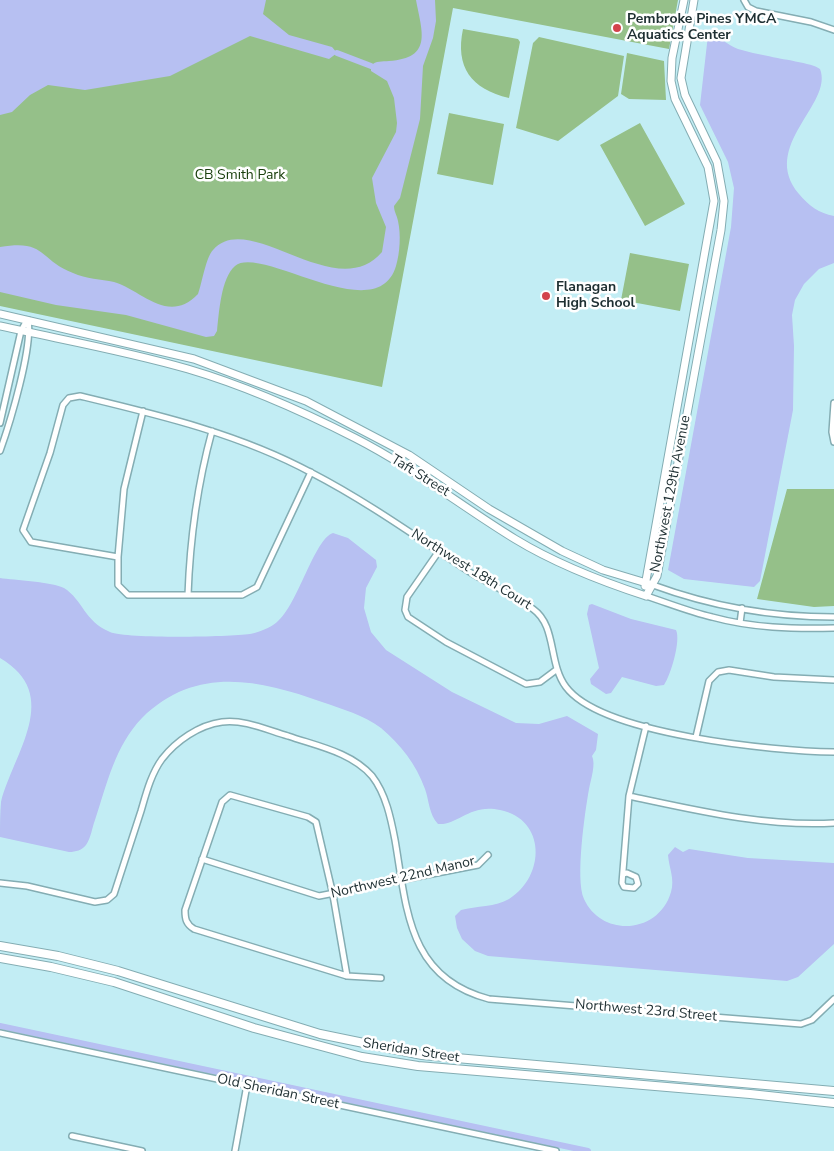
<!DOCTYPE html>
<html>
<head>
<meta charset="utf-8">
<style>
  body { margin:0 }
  canvas { display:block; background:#c2edf4 }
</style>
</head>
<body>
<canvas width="834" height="1151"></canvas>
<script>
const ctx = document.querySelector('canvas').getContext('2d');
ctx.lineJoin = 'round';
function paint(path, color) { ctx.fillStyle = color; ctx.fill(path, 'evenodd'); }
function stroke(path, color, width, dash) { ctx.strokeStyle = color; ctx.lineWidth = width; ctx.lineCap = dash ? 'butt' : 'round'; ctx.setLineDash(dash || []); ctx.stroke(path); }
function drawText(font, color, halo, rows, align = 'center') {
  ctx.font = font + ' "Nunito Sans",sans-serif'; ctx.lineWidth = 5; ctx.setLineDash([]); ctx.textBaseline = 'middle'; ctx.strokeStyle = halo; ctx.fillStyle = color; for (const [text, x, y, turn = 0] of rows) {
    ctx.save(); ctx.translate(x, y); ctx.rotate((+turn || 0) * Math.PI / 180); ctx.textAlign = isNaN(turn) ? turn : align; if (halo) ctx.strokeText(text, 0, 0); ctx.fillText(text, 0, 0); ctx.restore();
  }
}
const green = new Path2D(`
  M0,0H678L669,49L453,8L382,387L0,306Z
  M463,29L518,39L520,42L509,98C471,89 455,67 463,29Z
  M539,37L624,56L618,96L558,141L516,128L533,43Z
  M627,53L664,61L666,100L629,99L621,94Z
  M449,113L504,124L493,185L437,174Z
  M640,123L685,204L645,226L600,145Z
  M630,253L689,264L680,311L621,300Z
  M787,489H834V606L814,607L757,599Z`);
const water = new Path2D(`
  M0,0H266L263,14L289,35L332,47L337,53L329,59L250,36L170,76L85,90L48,85L30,95L12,112L0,115Z
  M416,0H435L436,21L433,38L423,66L420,119L400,198L394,206C394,212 397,215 398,221C401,234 400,253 396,266C377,330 261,244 235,266C221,278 219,313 217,331L214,336L206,337L126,315L56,305L0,292V247C46,239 38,259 73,273C86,279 101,279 114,282C143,291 168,325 198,294C202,283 206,257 213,250C249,208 336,306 382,252L386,227L376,203L372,178L396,132L397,123L394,98L387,81L371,71V66C376,60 382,62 389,61C433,58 422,32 416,0Z
  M708,35C720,36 727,45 738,49C748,52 758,54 768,56C779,59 813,63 820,69C834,104 759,146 799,194C809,206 819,213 834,216V263L819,269L804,284L795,300L792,315L794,346L793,410L760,581L754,587L684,579L668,570L731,227L734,188L728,162L700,105Z
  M333,533L348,538L376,560L377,567L366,588L364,608L371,632L386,650L452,692L516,723L539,724L567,716L598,734L596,750L592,756C596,764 591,779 589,789C585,812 575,879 584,899C602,938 659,934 671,892C675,879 669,868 668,855L675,847L683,852L689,849L748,858L834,863V944L798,977L787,981L488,956L475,951L462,939L457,928L455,916L461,910C476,906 496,907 509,899C546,876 546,819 500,810C470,803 457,826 438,824C429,815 429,800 425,789C416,764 401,745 381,728C364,715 342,709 322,702C259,680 196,665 142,718C115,746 107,784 95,820C92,828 91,838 86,845C82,850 76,852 69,852L0,837C0,826 0,813 1,802C14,752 63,695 0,658V578C14,580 53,582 64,588C83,600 84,621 110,632C128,639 228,637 250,634C259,632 270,628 277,622C298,605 314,539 333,533Z
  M592,604L631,619L676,630C681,640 671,675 664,685L656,686L622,677L611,693L606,694L591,684L590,679L599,668L587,614L589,605Z`);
const canal = new Path2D(`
  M337,53L371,66
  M0,1026L588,1151`);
const street = new Path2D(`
  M744,0L748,7L756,11L811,22L834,30
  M834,403L832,432L834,442
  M143,411L124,489L118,557V585L128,595H242L257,587L311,472
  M0,423L21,331L27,320
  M0,451C10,423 33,347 28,320
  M439,551L407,597L405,610L408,617L446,642L526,684L540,682L556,670
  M118,557L31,542L23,530L50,453L63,405L69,398L80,396C159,415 240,434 312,473C366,501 415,536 465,569C486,583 511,593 533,609C557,626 548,663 566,687C602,735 775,751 834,752
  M653,585C710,606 772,617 834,617
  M188,595C190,539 197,486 212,431
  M646,596C668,603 690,612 712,617C752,628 793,629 834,628
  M740,623L742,608
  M696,737L709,681L718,672L729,670L774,677L834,680
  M629,796C695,810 765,827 834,823
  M202,859L319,896L478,865L488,855
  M623,874L627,873L636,877L638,884L634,888L624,887L622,883L629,796L646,726
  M0,883L27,886L95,902L107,900L114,894C123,867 132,839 141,811C146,794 151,774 162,759C176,741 199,725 222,722C244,719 267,730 288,736C317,746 351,752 372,776C386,794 391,819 395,840C407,910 408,978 489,999L801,1024L812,1020L834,999
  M347,976L333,895L316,822L308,817L230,795L222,802L185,910C185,919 186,924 194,929L347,976L381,978
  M0,1033L556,1151
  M72,1136L142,1151
  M235,1151L247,1085`);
const secondary = new Path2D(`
  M0,314L194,359L306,401L409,455L489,509L562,551L603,570L653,585
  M0,326C63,340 126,351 188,369C246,386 302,411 355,438C412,467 461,506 515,539C556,564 600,581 646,596
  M645,586L714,201L708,167L675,99L671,81L672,58L684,0
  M646,596L657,576L721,230L724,201L717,162L685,95L681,78L694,0`);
const primary = new Path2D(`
  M0,946L58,956L118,971L320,1034L422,1055L834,1091
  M0,958L51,967L114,982L254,1028L362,1057L418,1066L750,1094L834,1103`);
const markers = [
  [617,28,5,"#d3434c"],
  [546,296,5,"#d3434c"]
];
const poiNames = [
  ["Pembroke Pines YMCA",627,20],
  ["Aquatics Center",627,36],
  ["Flanagan",556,288],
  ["High School",556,304]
];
const parkNames = [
  ["CB Smith Park",240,176]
];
const streetNames = [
  ["Taft Street",420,476,32],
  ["Northwest 129th Avenue",671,494,-79],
  ["Northwest 18th Court",471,570,32],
  ["Northwest 22nd Manor",403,878,-13],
  ["Northwest 23rd Street",646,1011,5],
  ["Sheridan Street",411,1051,9],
  ["Old Sheridan Street",278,1092,12]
];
paint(green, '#95c089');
paint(water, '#b7c0f2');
stroke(canal, '#b7c0f2', 6);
stroke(street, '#84adb3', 8);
stroke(secondary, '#84adb3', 9);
stroke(primary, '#84adb3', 10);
stroke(street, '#fff', 5);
stroke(secondary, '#fff', 7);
stroke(primary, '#fff', 8);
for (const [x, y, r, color] of markers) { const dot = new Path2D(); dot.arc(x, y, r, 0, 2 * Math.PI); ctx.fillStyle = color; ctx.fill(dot); stroke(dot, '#fff', 2); }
drawText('bold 14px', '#1e2f32', '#fff', poiNames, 'left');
drawText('14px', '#1b400e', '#fff', parkNames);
drawText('14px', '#1e2f32', '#fff', streetNames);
</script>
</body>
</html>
